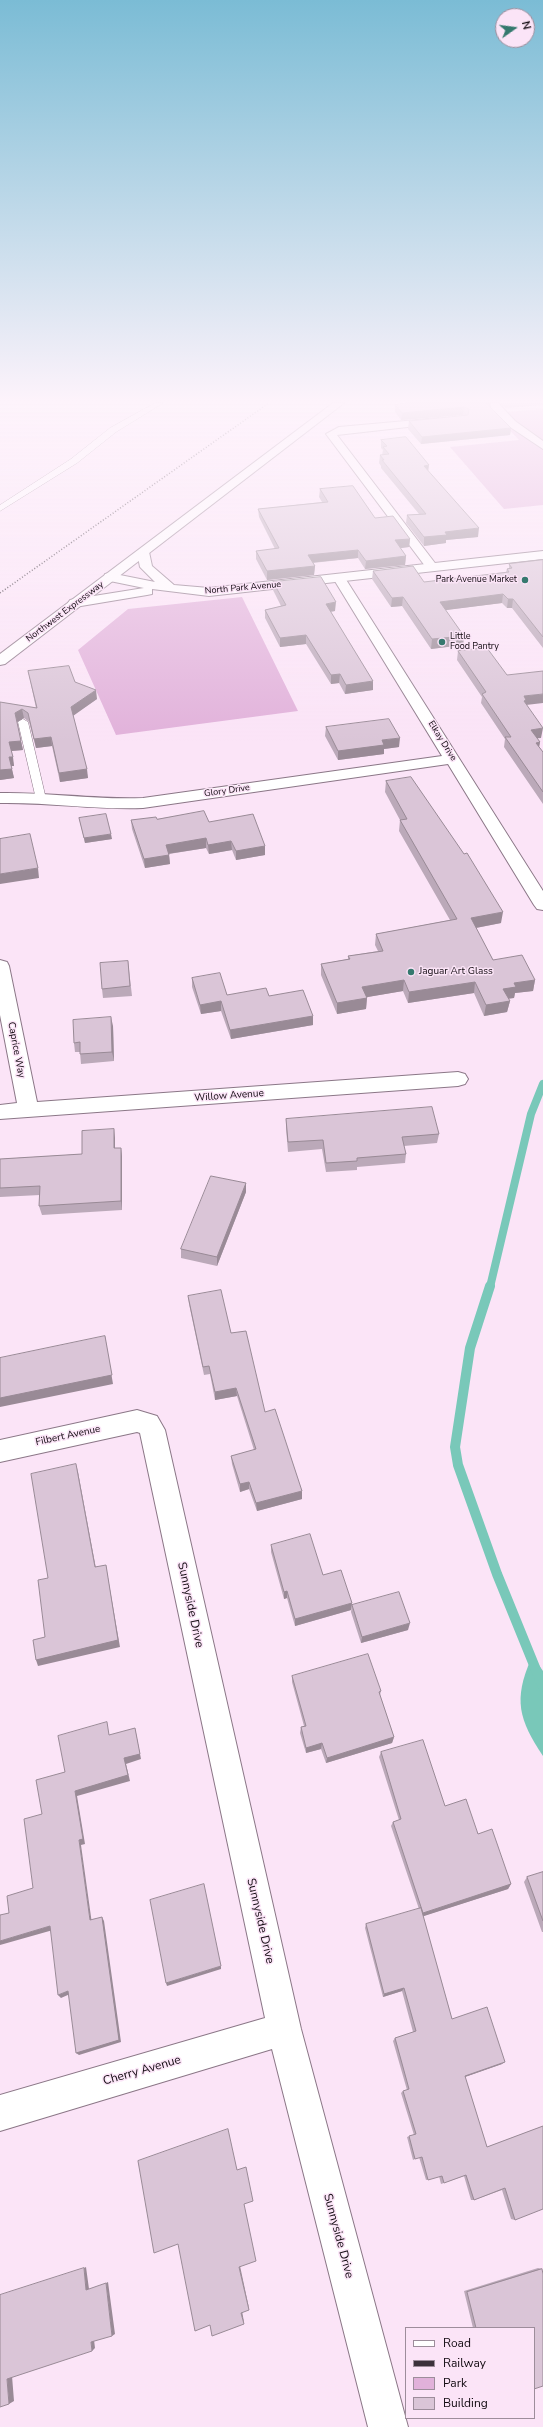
<!DOCTYPE html>
<html>
<head>
<meta charset="utf-8">
<style>
  body { margin:0 }
  #map { position:relative; width:543px; height:2427px; overflow:hidden; background:#fbe4f7; font-family:"Nunito Sans",sans-serif }
  canvas { display:block }
  .legend { position:absolute; left:405px; top:2327px; width:130px; height:92px; box-sizing:border-box; background:#fbe4f7; border:1px solid #9d8d9b; margin:0; padding:5px 7px; list-style:none; font-size:12px; color:#110a10 }
  .legend li { display:flex; align-items:center; gap:8px; height:20px }
  .legend b { width:20px; border:1px solid #9d8d9b }
  .north { position:absolute; left:495px; top:8px; width:40px; height:40px; box-sizing:border-box; background:#fbe4f7; border:1px solid #9d8d9b; border-radius:50%; rotate:76deg; font-size:11px; font-weight:700; line-height:16px; text-align:center; color:#110a10 }
  .north::after { content:''; display:block; margin:auto; width:14px; height:18px; background:#35796e; clip-path:polygon(50% 0,100% 100%,50% 72%,0 100%) }
</style>
</head>
<body>
<div id="map">
<canvas width="543" height="2427"></canvas>
<ul class="legend">
<li><b style="height:5px;background:#fff"></b>Road</li>
<li><b style="height:5px;background:#3c323b"></b>Railway</li>
<li><b style="height:11px;background:#e1b1da"></b>Park</li>
<li><b style="height:11px;background:#dac5d7"></b>Building</li>
</ul>
<div class="north">N</div>
</div>
<script>
const ctx = document.querySelector('canvas').getContext('2d');
ctx.lineJoin = 'round';
function paint(path, color) { ctx.fillStyle = color; ctx.fill(path, 'evenodd'); }
function stroke(path, color, width, dash) { ctx.strokeStyle = color; ctx.lineWidth = width; ctx.lineCap = dash ? 'butt' : 'round'; ctx.setLineDash(dash || []); ctx.stroke(path); }
function drawText(font, color, halo, rows, align = 'center') {
  ctx.font = font + ' "Nunito Sans",sans-serif'; ctx.lineWidth = 3; ctx.setLineDash([]); ctx.textBaseline = 'middle'; ctx.strokeStyle = halo; ctx.fillStyle = color; for (const [text, x, y, turn = 0] of rows) {
    ctx.save(); ctx.translate(x, y); ctx.rotate((+turn || 0) * Math.PI / 180); ctx.textAlign = isNaN(turn) ? turn : align; if (halo) ctx.strokeText(text, 0, 0); ctx.fillText(text, 0, 0); ctx.restore();
  }
}
const green = new Path2D(`
  M543,409V505L504,509L450,447L519,440L493,413Z
  M242,597L298,711L116,735L78,650L128,609Z`);
const water = new Path2D(`
  M531,1659L536,1661L543,1671V1756C519,1720 513,1700 531,1659Z`);
const streamFar1 = new Path2D(`
  M490,1287L531,1114L543,1084`);
const stream = new Path2D(`
  M490,1286L470,1348L455,1447L458,1465L497,1574L543,1687`);
const service = new Path2D(`
  M155,403H163L116,432L77,463L0,511V505L71,459L110,428Z
  M23,719L28,722L46,799L41,802L36,799L18,722Z`);
const minor = new Path2D(`
  M487,403H498L515,421L543,441V449L507,425Z
  M439,418L444,421L443,423L337,435L438,567L432,571L428,570L326,434L339,427Z
  M339,574L345,578L543,891V910L537,909L534,905L448,764L143,808C95,810 48,802 0,803V793C48,792 95,800 143,798L442,756L333,578Z
  M0,960L7,962L9,966L37,1102L458,1072L465,1074L468,1079L465,1084L458,1086L0,1119V1105L17,1103L0,1015Z
  M137,1410L157,1416L165,1430L301,2029L408,2427H368L272,2049L0,2131V2095L265,2018L140,1433L137,1432L0,1462V1440Z`);
const tertiary = new Path2D(`
  M143,548L149,552L152,566L174,585L209,588L543,551V559L209,596L152,589V594L147,595L75,607L70,606L68,603L70,600L75,599L144,588L105,580L104,577L105,574L110,573L155,582L140,567L137,552Z`);
const secondary = new Path2D(`
  M333,403H344L5,664L0,665V654Z`);
const rail = new Path2D(`
  M0,593L269,403`);
const wall = new Path2D(`
  M402,403H491V408L511,428L510,435L421,444L408,429L409,421L466,415H463L401,420L395,412V405L401,404Z
  M499,403H543V405L505,408Z
  M381,440L428,471L478,537L446,540V543L424,546L406,523L407,515L419,514L381,468V466L379,463L380,455H382L383,450L381,448Z
  M320,489L375,518L410,539L409,547L400,548L406,556L405,565L365,569L358,558L313,563L315,566L314,575L267,580L256,559V551L275,549L259,517L258,509L322,502L319,497Z
  M543,560V648L512,608H507L502,603L445,610L464,636L463,645L431,649L402,606L391,607L372,579L373,571L424,582L506,572L507,569L509,568V564Z
  M273,582L335,611L331,612L373,690L345,694L339,683L331,684L306,644L280,647L265,618V610L281,606L273,590Z
  M458,651L507,675L527,705L541,738H537L540,742L539,747L543,752V804L504,747L505,739L481,703L482,697L457,660Z
  M28,671L75,682L97,699L73,715L88,778L60,782L52,746L36,748L29,722L24,718L17,722L23,750L11,751L14,766H11L14,778L0,780V702L36,708L30,680Z
  M326,727L399,747L384,749V754L338,760L325,736Z
  M386,781L501,923L476,928L493,960L535,980L533,991L515,993L514,998H508L510,1001L507,1012L484,1016L474,993L408,1003L403,991L367,997L366,1009L337,1014L321,975V964L348,959V956L378,951L375,945L376,934L450,920L399,831L400,820L385,792Z
  M79,818L112,839L85,843Z
  M157,819L209,822L265,846V855L236,860L232,850L209,854L206,848L169,854L170,864L145,868L132,829L131,820Z
  M128,961L132,996L103,998L102,989Z
  M192,978L227,995L269,996L313,1016V1025L231,1039L221,1011L201,1014L192,987Z
  M113,1026L114,1061L81,1064L80,1052H75L74,1043Z
  M286,1119L439,1134L437,1143L404,1146L406,1154L405,1163L357,1167V1170L326,1172L322,1149L288,1152L286,1128Z
  M115,1138V1148H121L122,1157V1210L42,1215L39,1206L40,1195L0,1197V1159L82,1154Z
  M246,1183V1192L217,1266L181,1258V1249Z
  M188,1296L231,1333L302,1499L257,1511L249,1489L240,1492L232,1464L231,1456L254,1450L237,1396L215,1400L210,1374L204,1375L189,1304Z
  M271,1545L323,1575L352,1603L351,1610L295,1626L287,1598L284,1599L271,1552Z
  M352,1605L408,1630L361,1643L351,1612Z
  M292,1676L381,1691L380,1695L394,1737L392,1743L326,1763L321,1749L306,1753L300,1733L301,1727L304,1726L292,1682Z
  M381,1752L478,1834L511,1884L508,1889L423,1916L452,2019L502,2064L465,2077L487,2147L543,2126L515,2220L511,2219L502,2190L474,2200H471L464,2176L441,2184L439,2176L426,2180L419,2157L413,2160L407,2137L414,2135L401,2093L403,2091L407,2090L393,2041L395,2038L413,2032L402,1991L383,1997L365,1928L366,1924L419,1909L391,1826L393,1822L399,1820L379,1757Z
  M543,1872V1932H542L524,1882L527,1877Z
  M538,2268L542,2269L534,2328H473L464,2291Z`);
const shadedWall = new Path2D(`
  M485,403H491L490,409Z
  M464,407L463,415L401,420L402,413Z
  M511,428L510,435L421,444L422,437Z
  M429,465L428,473L424,466Z
  M479,528L478,537L446,540V543L424,546V537L445,532Z
  M410,539L409,547L394,549L395,540Z
  M358,550V558L308,563V555Z
  M406,556L405,565L365,569L366,561Z
  M315,566L314,575L267,580V571Z
  M503,594L502,603L439,611L440,602Z
  M403,597L402,606L391,607L392,598Z
  M508,599H513L512,608H507Z
  M336,602L335,611L326,612V604Z
  M306,635V644L280,647V638Z
  M464,636L463,645L431,649L432,639Z
  M340,674L339,683L331,684V675Z
  M373,681V690L345,694L346,685Z
  M96,690L97,699L73,716L71,707Z
  M543,694V703L526,705L525,710L524,696Z
  M22,709L24,718L17,722L15,713Z
  M543,728L541,738L529,739L531,730Z
  M51,737L52,746L36,748L34,739Z
  M400,738L399,747L384,749V754L338,760V751L382,740Z
  M21,741L23,750L11,751L9,742Z
  M540,742L538,752L536,743Z
  M9,757H13L14,766H11Z
  M12,769L14,778L0,780V770Z
  M87,769L88,778L60,782L59,773Z
  M111,834L112,839L85,843L84,838Z
  M206,838V848L167,854L166,845Z
  M231,841L232,850L209,854L208,845Z
  M265,846V855L236,860V851Z
  M169,855L170,864L145,868L144,859Z
  M38,868L39,878L0,884V874Z
  M503,912L501,923L470,929L471,918Z
  M404,980L403,991L362,998V987Z
  M535,980L533,991L515,993L514,998L501,1000L503,989L514,983Z
  M475,982L474,993L408,1003L409,992Z
  M367,998L366,1009L337,1014V1003Z
  M221,1001V1011L201,1014L200,1005Z
  M510,1001L507,1012L484,1016L486,1005Z
  M313,1016V1025L231,1039L230,1030Z
  M111,1017L113,1026L114,1061L112,1052Z
  M114,1129L115,1138V1157L114,1148Z
  M121,1148L122,1157V1210L121,1201Z
  M246,1183V1192L217,1266V1257Z
  M105,1336L113,1384L0,1407V1398Z
  M236,1388L237,1396L215,1400V1392Z
  M76,1464L78,1472L97,1574L95,1567Z
  M249,1482V1489L240,1492V1484Z
  M302,1491V1499L257,1511L256,1503Z
  M106,1565L107,1572L120,1647L38,1666L36,1660Z
  M287,1591V1598L284,1599V1592Z
  M352,1603L351,1610L295,1626V1619Z
  M410,1623L408,1630L361,1643L362,1637Z
  M135,1728L141,1759L126,1764L130,1781L77,1796L85,1844L81,1845L92,1924L90,1920L79,1840L75,1791L124,1758Z
  M394,1737L392,1743L326,1763L327,1758Z
  M322,1743L321,1749L306,1753V1748Z
  M511,1884L508,1889L421,1917L423,1913Z
  M102,1917L104,1921L121,2042L79,2055L76,2053Z
  M50,1926L53,1930L0,1945V1941Z
  M221,1966V1969L167,1986L166,1983Z
  M404,1988L402,1991L383,1997L384,1994Z
  M68,1991L70,1994L61,1998L58,1995Z
  M505,2062L502,2064L462,2078L465,2076Z
  M240,2266L249,2308V2310L239,2267Z
  M86,2267L89,2289L86,2290L84,2268Z
  M108,2282L115,2334L112,2336L106,2283Z
  M242,2311L244,2322V2324L241,2313Z
  M94,2340L95,2348L92,2351L91,2342Z
  M12,2376L14,2401L9,2404L7,2379Z`);
const building = new Path2D(`
  M405,403H486L511,428L422,437L409,421L468,415L469,409L464,407L402,413L395,405Z
  M406,437L429,465L424,466L479,528L445,532L447,535L424,537L407,515L426,514L382,460H384L380,455L389,454L383,447L387,446L381,440Z
  M353,486L375,518L393,516L410,539L395,540L406,556L366,561L358,550L308,555L315,566L267,571L256,551L279,548L258,509L328,502L320,489Z
  M543,560V637L513,599H508L503,594L440,602L464,636L432,639L403,597L392,598L373,571L413,566L424,582L509,572L507,569L512,568L509,564Z
  M321,577L336,602L326,604L373,681L346,685L340,674L331,675L306,635L280,638L265,610L286,605L273,582Z
  M487,648L507,675L543,671V694L524,696L526,700L524,701L543,728L531,730L540,742L536,743L543,752V792L505,737H511L482,694L486,692L458,651Z
  M69,666L75,682L96,690L71,707L87,769L59,773L51,737L34,739L28,713L22,709L15,713L21,741L9,742L13,757H9L12,769L0,770V702L37,708L28,671Z
  M389,719L400,738L382,740L384,745L338,751L326,727Z
  M411,777L464,854L467,853L503,912L471,918L493,960L522,955L535,980L514,983L516,987L503,989L510,1001L486,1005L475,982L409,992L404,980L362,987L367,998L337,1003L321,964L350,959L348,956L383,951L376,934L457,919L400,820L407,819L386,781Z
  M204,811L209,822L253,814L265,846L236,851L231,841L208,845L206,838L166,845L169,855L144,859L131,820L156,817L157,819Z
  M106,814L111,834L84,838L79,818Z
  M30,834L38,868L0,874V839Z
  M128,961L130,986L102,989L100,963Z
  M220,973L227,995L266,988L269,996L303,990L313,1016L230,1030L221,1001L200,1005L192,978Z
  M111,1017L112,1052L80,1054V1042L74,1043L73,1020Z
  M432,1107L439,1134L402,1137L406,1154L357,1158V1161L326,1163L323,1140L288,1142L286,1119Z
  M114,1129V1148H121V1201L39,1206L40,1186L0,1188V1159L82,1154V1131Z
  M211,1176L246,1183L217,1257L181,1249Z
  M221,1290L231,1333L246,1331L265,1412L275,1409L302,1491L256,1503L249,1482L240,1484L231,1456L256,1449L236,1388L215,1392L209,1366L203,1367L188,1296Z
  M105,1336L112,1375L0,1398V1358Z
  M76,1464L95,1567L106,1565L118,1640L36,1660L33,1640L45,1637L38,1580L48,1578L31,1474Z
  M310,1534L323,1575L341,1570L352,1603L295,1619L287,1591L284,1592L271,1545Z
  M399,1592L410,1623L362,1637L352,1605Z
  M368,1654L381,1691L379,1692L394,1737L327,1758L322,1743L306,1748L301,1727L306,1726L292,1676Z
  M107,1722L109,1735L135,1728L140,1754L124,1758L128,1775L75,1791L83,1839L79,1840L90,1920L102,1917L119,2040L76,2053L68,1991L58,1995L50,1926L0,1941V1915L9,1913L7,1896L33,1888L24,1819L42,1814L36,1780L65,1772L58,1736Z
  M423,1740L445,1806L466,1799L478,1834L492,1829L511,1884L423,1913L393,1822L401,1819L381,1752Z
  M543,1872V1921L527,1877Z
  M204,1884L221,1966L166,1983L150,1900Z
  M421,1908L452,2019L487,2007L505,2062L465,2076L487,2147L543,2126V2209L515,2220L505,2188L474,2200L466,2175L444,2183L442,2176L428,2180L422,2157L415,2159L409,2136L416,2134L403,2091L409,2089L395,2038L416,2031L404,1988L384,1994L366,1924Z
  M228,2129L237,2170L246,2167L253,2201L244,2204L256,2261L239,2267L249,2310L241,2313L244,2324L212,2336L210,2325L195,2331L178,2244L154,2253L138,2161Z
  M84,2268L86,2290L106,2283L112,2336L91,2342L92,2351L7,2379L9,2404L0,2407V2295Z
  M542,2269L543,2274V2386L534,2389V2328H476L467,2292Z`);
const markers = [
  [525,580,4,"#35796e"],
  [442,642,4,"#35796e"],
  [411,972,4,"#35796e"]
];
const farPoinames = [
  ["Park Avenue Market",517,580],
  ["Little",450,637,"left"],
  ["Food Pantry",450,647,"left"]
];
const farStreetnames = [
  ["North Park Avenue",243,588,-5],
  ["Northwest Expressway",65,612,-37],
  ["Elkay Drive",442,741,58],
  ["Glory Drive",227,791,-8]
];
const poiNames = [
  ["Jaguar Art Glass",419,972]
];
const streetNames = [
  ["Caprice Way",16,1050,79],
  ["Willow Avenue",229,1096,-4],
  ["Filbert Avenue",68,1436,-12]
];
const nearStreetnames = [
  ["Sunnyside Drive",190,1605,78],
  ["Sunnyside Drive",260,1921,77],
  ["Cherry Avenue",142,2071,-16],
  ["Sunnyside Drive",338,2236,75]
];
paint(green, '#e1b1da');
paint(water, '#79c8b9');
stroke(streamFar1, '#79c8b9', 8);
stroke(stream, '#79c8b9', 10);
stroke(service, '#8b7787', 1);
stroke(minor, '#8b7787', 2);
stroke(tertiary, '#8b7787', 2);
stroke(secondary, '#8b7787', 2);
paint(service, '#fff');
paint(minor, '#fff');
paint(tertiary, '#fff');
paint(secondary, '#fff');
stroke(rail, '#3c323b', 1.5, [1, 2]);
paint(wall, '#bba9b9');
paint(shadedWall, '#998a96');
paint(building, '#dac5d7');
stroke(building, '#998a96', 1);
const sky = ctx.createLinearGradient(0, 0, 0, 743);
sky.addColorStop(0, '#7bbcd5');
sky.addColorStop(0.54, '#fdf3fb');
sky.addColorStop(1, '#fdf3fb00');
ctx.fillStyle = sky;
ctx.fillRect(0, 0, 543, 743);
for (const [x, y, r, color] of markers) { const dot = new Path2D(); dot.arc(x, y, r, 0, 2 * Math.PI); ctx.fillStyle = color; ctx.fill(dot); stroke(dot, '#fbe4f7', 1.5); }
drawText('9px', '#110a10', '#fbe4f7', farPoinames, 'right');
drawText('9px', '#110a10', '#fbe4f7', farStreetnames);
drawText('10px', '#110a10', '#fbe4f7', poiNames, 'left');
drawText('10px', '#110a10', '#fbe4f7', streetNames);
drawText('12px', '#110a10', '#fbe4f7', nearStreetnames);
</script>
</body>
</html>
